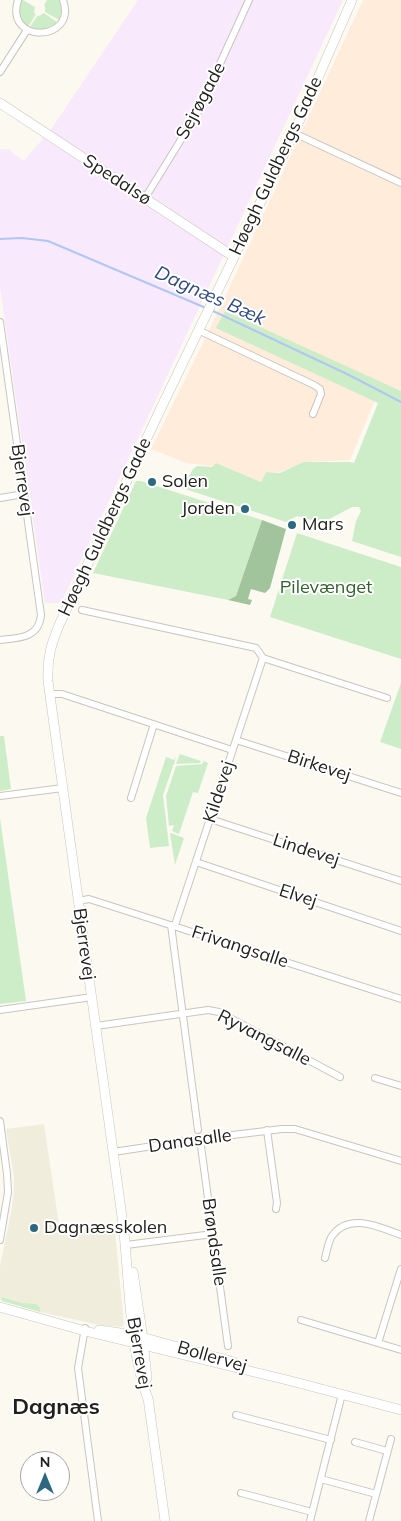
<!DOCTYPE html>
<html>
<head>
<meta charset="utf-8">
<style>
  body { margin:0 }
  #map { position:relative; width:401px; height:1521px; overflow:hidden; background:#fcf9f1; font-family:Mulish,sans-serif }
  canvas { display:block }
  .north { position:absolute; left:20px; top:1451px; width:50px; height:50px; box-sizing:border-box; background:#fff; border:1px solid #a6a6a5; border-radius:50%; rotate:0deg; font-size:14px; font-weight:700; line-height:20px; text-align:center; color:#21201d }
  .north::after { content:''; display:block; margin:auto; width:18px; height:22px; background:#2c687f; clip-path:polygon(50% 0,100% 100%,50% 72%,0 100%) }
</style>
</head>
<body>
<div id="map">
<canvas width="401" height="1521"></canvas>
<div class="north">N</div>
</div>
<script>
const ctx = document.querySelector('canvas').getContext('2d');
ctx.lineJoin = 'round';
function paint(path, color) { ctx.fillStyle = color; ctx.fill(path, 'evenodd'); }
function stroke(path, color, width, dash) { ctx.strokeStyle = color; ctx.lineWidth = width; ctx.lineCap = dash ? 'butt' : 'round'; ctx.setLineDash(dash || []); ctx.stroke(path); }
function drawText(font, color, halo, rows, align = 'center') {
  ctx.font = font + ' Mulish,sans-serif'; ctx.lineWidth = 4; ctx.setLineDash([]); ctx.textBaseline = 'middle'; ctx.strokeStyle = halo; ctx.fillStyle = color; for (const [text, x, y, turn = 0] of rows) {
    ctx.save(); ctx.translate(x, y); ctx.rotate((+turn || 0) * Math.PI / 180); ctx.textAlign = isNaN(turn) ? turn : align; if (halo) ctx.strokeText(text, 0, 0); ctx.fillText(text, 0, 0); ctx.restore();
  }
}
const commercial = new Path2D(`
  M138,0H343L61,603H45L0,287V150L8,149L24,161L52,128Z`);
const industrial = new Path2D(`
  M363,0H401V391L382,383L350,460L303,462L280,472H266L261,482L216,463L212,466L186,463L151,449L219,310Z`);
const built = new Path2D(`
  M44,1124L60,1231L115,1232L124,1324L122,1327L100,1325L40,1312L0,1300V1266L11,1213L14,1192V1177L6,1129Z`);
const green = new Path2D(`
  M21,0H23L35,7L34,13L36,14L28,27C18,19 18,11 21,0Z
  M47,0H60L62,9L59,20L45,12V6L44,5Z
  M44,13L57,22C50,32 40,31 29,28L38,15L39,16Z
  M225,311L401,391V557L352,541L356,521L361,511L359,507H352L324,522H319L297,516L286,522L182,488L193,469L197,466L212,467L216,463L261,482L266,472L280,473L303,462H350L354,463L378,403L216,328Z
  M136,481H141L262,520L236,596L228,600L93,573Z
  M297,533L401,567V659L270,617Z
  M401,683V749L380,742Z
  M0,736H4L11,789L0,791Z
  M180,754L201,761L200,763L176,764Z
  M176,756L174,765H172L173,766L163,795L169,846L150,848L146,818L166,757L174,760Z
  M204,761L208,763L198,793L193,792L179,834L172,831L174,825L169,826L166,796L176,766L202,764Z
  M0,818L26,1001L0,1004Z
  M171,833L184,838L175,865L170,834Z
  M1,1297L22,1303L36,1304L40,1308V1312L2,1301Z`);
const forest = new Path2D(`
  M262,520L286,529L270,588L265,593L251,589L248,599L252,600L250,605L228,600L236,596Z`);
const stream = new Path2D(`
  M0,239L22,238L48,241L206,308
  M211,310L349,375L401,402`);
const street = new Path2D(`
  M18,0C4,45 78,42 63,0
  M0,72L27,30
  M294,133L401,183
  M145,198L198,112L249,0
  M0,322L41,615C39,638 19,638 0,640
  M198,330L314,385L320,389L321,394L313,414
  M0,498L24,494
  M82,610L256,648L263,658L387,698
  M50,694H62L232,750
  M236,740L401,793
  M0,796L63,788
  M131,798L154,724
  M210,819L401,881
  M196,862L401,931
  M78,901L89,899L401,999
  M171,925L198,1130
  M175,925L263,658
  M0,1010L92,997
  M96,1026L208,1010L219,1012L340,1077
  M375,1078L401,1086
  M0,1121L7,1174L8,1192L0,1240
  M267,1130L277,1203L276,1209
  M200,1139L228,1346
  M113,1152L200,1139L282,1129H295L401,1161
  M126,1245L213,1234
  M325,1258C327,1251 328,1242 332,1236C349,1212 379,1227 401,1235
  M301,1320L401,1350
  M85,1328L78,1368L98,1521
  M378,1343L401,1269
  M236,1415L331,1440
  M355,1442L387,1451
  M321,1479L376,1494
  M241,1493L312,1512
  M310,1521L342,1394
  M369,1521L391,1439`);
const secondary = new Path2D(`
  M0,103L234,257
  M133,1272L142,1332L147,1378
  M0,1307L85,1331L291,1381L401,1410
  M99,1330L134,1335L234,1362
  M148,1398L165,1521
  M149,1402C128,1347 130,1282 123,1224L48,681C47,658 51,644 60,623L161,408L294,133L352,0`);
const markers = [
  [152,482,5,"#2c687f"],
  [245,509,5,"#2c687f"],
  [292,525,5,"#2c687f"],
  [34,1228,5,"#2c687f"]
];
const streetNames = [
  ["Sejrøgade",201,101,-62],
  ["Høegh Guldbergs Gade",276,166,-65],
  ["Spedalsø",117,180,33],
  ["Bjerrevej",22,480,82],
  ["Høegh Guldbergs Gade",105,527,-65],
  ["Birkevej",319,766,18],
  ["Kildevej",219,792,-72],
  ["Lindevej",306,850,18],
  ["Elvej",298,896,18],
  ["Bjerrevej",84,944,82],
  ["Frivangsalle",240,947,18],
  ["Ryvangsalle",264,1038,27],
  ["Danasalle",190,1141,-8],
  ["Brøndsalle",214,1242,82],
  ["Bjerrevej",139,1353,80],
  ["Bollervej",212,1357,16]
];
const poiNames = [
  ["Solen",162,482],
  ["Jorden",235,509,"right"],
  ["Mars",302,525],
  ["Dagnæsskolen",44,1228]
];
const parkNames = [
  ["Pilevænget",326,588]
];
const waterNames = [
  ["Dagnæs Bæk",210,296,24]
];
const districtNames = [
  ["Dagnæs",56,1407]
];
paint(commercial, '#f9e9fc');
paint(industrial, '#ffecdb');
paint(built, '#f1eddd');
paint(green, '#cdedc9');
paint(forest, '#a2c49d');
stroke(stream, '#b0c7f2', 2);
stroke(street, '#c7c5bd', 8);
stroke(secondary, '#c7c5bd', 10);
stroke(street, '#fff', 6);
stroke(secondary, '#fff', 9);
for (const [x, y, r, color] of markers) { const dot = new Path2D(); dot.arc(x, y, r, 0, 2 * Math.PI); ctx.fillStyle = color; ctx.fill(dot); stroke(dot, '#fff', 2); }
drawText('18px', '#21201d', '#fff', streetNames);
drawText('18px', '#21201d', '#fff', poiNames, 'left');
drawText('18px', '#33612d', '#fff', parkNames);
drawText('italic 19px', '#2e4a80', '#fff', waterNames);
drawText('bold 22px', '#21201d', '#fff', districtNames);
</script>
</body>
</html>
